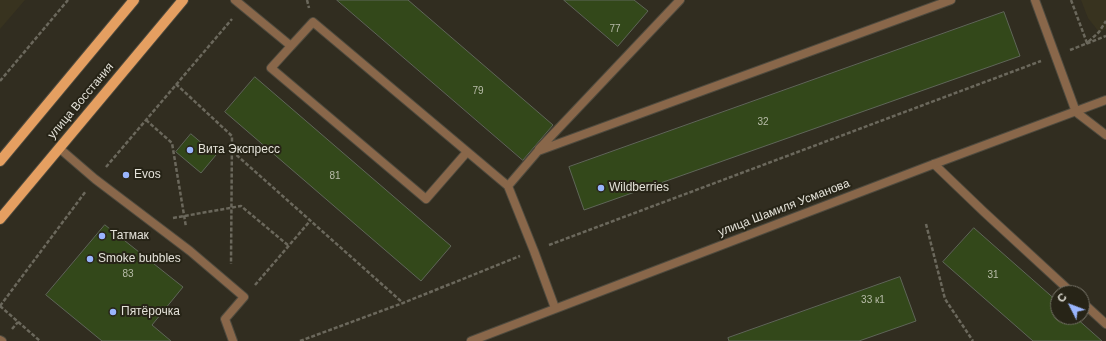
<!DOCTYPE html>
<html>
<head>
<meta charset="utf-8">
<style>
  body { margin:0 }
  #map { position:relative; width:1106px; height:341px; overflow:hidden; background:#312d20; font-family:Arial,sans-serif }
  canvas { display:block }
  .north { position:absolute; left:1050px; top:285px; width:40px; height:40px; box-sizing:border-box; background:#272417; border:1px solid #737065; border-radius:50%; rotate:312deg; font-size:11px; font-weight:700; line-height:16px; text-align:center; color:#e4e2d9 }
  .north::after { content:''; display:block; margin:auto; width:14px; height:18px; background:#99b5fd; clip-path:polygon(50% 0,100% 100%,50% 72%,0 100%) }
</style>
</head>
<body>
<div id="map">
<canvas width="1106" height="341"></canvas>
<div class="north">С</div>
</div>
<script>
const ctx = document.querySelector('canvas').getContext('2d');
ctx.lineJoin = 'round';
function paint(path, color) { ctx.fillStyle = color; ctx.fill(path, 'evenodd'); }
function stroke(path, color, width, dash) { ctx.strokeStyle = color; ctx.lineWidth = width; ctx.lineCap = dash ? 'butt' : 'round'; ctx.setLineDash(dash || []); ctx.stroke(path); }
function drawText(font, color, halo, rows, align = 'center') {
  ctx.font = font + ' Arial,sans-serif'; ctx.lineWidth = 4; ctx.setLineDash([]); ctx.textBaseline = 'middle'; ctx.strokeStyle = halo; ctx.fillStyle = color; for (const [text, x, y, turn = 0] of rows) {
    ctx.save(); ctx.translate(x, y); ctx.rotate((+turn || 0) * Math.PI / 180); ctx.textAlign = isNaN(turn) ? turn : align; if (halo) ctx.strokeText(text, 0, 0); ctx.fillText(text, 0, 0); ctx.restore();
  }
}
const built = new Path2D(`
  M0,0H25L0,29Z
  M1081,0H1106V29L1099,32L1088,18Z`);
const building = new Path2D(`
  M337,0H408L553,125L523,160Z
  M564,0H634L648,11L618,46Z
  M1004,12L1020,56L584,210L569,167Z
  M255,77L451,246L421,281L225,112Z
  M191,134L216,155L201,173L176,152Z
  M105,225L183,287L152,325L171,341H102L46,295Z
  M974,228L1058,302V317H1075L1102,341H1033L943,262Z
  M900,277L916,321L859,341H729L728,338Z`);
const path = new Path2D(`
  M307,0L309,8
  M1071,0L1087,43L1099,32L1106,21
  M1070,50L1106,36
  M0,81L68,0
  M176,84L232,136L231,264
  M146,120L172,143L186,227
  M232,151L403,303
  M106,167L232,19
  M173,218L241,206L289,246
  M926,224L945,299L973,341
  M549,245L1041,61
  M255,285L310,221
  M0,306L86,191
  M0,306L40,341
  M12,329L18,322
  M300,341L403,303L520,256`);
const service = new Path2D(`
  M235,0L291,46L313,22L508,186L534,251L555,308
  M1035,0L1076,112L1106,135
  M291,46L271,68L426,199L467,152
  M59,148L95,179L190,251L244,297L225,319L233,341
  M539,149L680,0
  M934,164L984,212L1072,293
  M508,186L538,151L951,0
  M1082,302L1106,324
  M0,340L2,341`);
const minor = new Path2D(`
  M471,341L934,164L1106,100`);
const primary = new Path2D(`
  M0,161L134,0
  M0,219L183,0`);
const markers = [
  [190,150,4,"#99b5fd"],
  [126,175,4,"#99b5fd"],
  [601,188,4,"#99b5fd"],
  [102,236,4,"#99b5fd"],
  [90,259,4,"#99b5fd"],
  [113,312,4,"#99b5fd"]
];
const numberNames = [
  ["77",615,29],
  ["79",478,91],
  ["32",763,122],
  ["81",335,176],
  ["83",128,274],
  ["31",993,275],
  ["33 к1",873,300]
];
const streetNames = [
  ["улица Восстания",81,101,-50],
  ["улица Шамиля Усманова",784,208,-21]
];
const poiNames = [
  ["Вита Экспресс",198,150],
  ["Evos",134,175],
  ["Wildberries",609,188],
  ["Татмак",110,236],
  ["Smoke bubbles",98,259],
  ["Пятёрочка",121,312]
];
paint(built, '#38331f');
paint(building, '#33481a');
stroke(building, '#5f6658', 1);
stroke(service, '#4e4a3e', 10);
stroke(minor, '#4e4a3e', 10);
stroke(primary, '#4e4a3e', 12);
stroke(path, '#6b685c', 2.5, [4, 2]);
stroke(service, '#89674a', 8);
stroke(minor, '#89674a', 8);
stroke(primary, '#e59f61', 10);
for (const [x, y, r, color] of markers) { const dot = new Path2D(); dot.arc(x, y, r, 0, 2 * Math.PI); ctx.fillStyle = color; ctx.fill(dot); stroke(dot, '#272417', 1.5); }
drawText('10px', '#b8bca9', null, numberNames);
drawText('12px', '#e4e2d9', '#272417', streetNames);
drawText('12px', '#e4e2d9', '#272417', poiNames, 'left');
</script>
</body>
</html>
